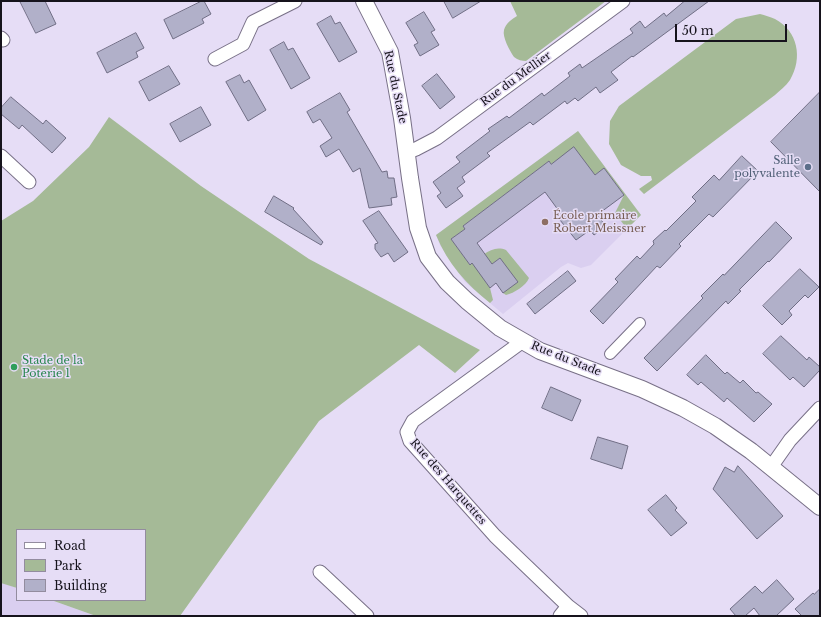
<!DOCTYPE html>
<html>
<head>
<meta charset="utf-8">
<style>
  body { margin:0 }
  #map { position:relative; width:821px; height:617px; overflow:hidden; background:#e6ddf6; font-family:"Libre Baskerville",serif }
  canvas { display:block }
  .frame { position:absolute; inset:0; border:2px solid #16131c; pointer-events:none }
  .legend { position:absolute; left:16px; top:529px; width:130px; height:72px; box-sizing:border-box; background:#e6ddf6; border:1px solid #938c9f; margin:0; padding:5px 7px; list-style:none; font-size:12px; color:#16131c }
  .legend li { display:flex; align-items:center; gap:8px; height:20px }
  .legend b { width:20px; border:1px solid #938c9f }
  .scale { position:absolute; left:675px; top:24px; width:112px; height:18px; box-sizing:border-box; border:2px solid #16131c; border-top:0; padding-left:5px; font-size:12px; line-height:14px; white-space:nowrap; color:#16131c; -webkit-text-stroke:3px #e6ddf6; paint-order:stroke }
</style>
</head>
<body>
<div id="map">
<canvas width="821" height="617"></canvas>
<div class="frame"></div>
<ul class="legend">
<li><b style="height:5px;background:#fff"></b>Road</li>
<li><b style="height:11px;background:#a5ba97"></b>Park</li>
<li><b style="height:11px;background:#b1b0c9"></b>Building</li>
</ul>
<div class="scale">50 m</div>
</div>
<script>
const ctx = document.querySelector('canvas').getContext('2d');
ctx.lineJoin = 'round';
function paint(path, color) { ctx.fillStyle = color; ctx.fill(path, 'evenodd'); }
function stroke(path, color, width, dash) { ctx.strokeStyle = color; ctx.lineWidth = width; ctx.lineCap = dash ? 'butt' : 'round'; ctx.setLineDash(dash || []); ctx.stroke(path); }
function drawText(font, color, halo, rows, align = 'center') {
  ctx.font = font + ' "Libre Baskerville",serif'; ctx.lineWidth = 3; ctx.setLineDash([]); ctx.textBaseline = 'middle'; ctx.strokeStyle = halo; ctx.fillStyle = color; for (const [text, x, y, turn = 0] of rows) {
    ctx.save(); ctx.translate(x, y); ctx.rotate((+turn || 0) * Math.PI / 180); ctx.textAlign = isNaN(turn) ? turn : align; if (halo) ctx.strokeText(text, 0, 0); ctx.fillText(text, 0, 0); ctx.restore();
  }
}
const built = new Path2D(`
  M578,131L641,215L591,265L581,268L568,263L561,267L503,314L465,282L451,262L440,245L436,235Z
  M2,582L17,588V600H51L96,616H1V583Z`);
const green = new Path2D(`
  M510,1H606L526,61C522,61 518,60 514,57C510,51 502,37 504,30C506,23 512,19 517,16Z
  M760,14C765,15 770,17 775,19C798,31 803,58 790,80C786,86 780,90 775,95L644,194L639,189L652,180L651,176H641L621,165L609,144L610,121L619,106L736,19Z
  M109,117L201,186L309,259L480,350L455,373L419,345L319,421L180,616H96L51,600H145V530H17V588L1,583V221L33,201L89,147Z
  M578,131L641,215L627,229L615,213L624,195L604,168L591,178L551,164L549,161L463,226L465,229L451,239L470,265C481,257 492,244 506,250L529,278C526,286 514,293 506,295L503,293L517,282L500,258L480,273L490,288L493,300L490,303C466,284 448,264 436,235Z`);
const building = new Path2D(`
  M20,1H45L56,24L36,33Z
  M202,1H204L211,14L202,19L204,23L173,39L164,20Z
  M444,1H481L453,18Z
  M685,1H709L633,57L632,56L611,72L618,80L600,93L596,87L578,101L575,98L567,104L565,101L533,125L530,122L487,153L490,156L462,177L465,182L457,188L463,196L446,208L437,196L441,193L433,182L460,162L456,157L490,131L488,129L507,116L509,118L542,93L544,96L570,76L568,73L580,64L582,68L633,33L630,29L640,21L645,28L664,13L666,16Z
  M424,12L435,30L431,32L439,45L420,56L414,45L418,43L406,23Z
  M331,16L335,24L340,22L357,52L339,62L317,24Z
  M136,33L144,48L136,52L138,57L107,73L97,53Z
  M284,42L288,50L293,48L310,78L291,89L270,50Z
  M169,66L180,84L149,101L139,82Z
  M437,74L455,97L440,109L422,86Z
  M240,75L244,83L249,80L266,110L248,121L226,82Z
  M820,92V192L771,142Z
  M340,93L350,110L347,112L382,172L387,171L388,178H394L397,197L391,198L392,205L369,208L360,168L353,172L339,149L326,157L320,146L332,138L320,119L313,123L307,112Z
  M11,97L43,124L46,120L66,138L52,153L22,125L19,129L1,114V108Z
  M201,107L211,125L180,142L170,124Z
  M574,147L595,175L604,168L624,195L597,215L606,226L594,235L590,230L576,240L560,220L564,218L545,192L477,243L492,264L500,258L518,282L503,293L496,283L490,288L472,263L470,265L451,239L465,229L463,226L549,161L551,164Z
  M742,156L758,171L713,217L709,214L679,244L681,246L660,268L657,266L603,324L590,311L618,282L615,279L637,256L640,259L654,244L653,241L665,230L666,231L696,201L692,197L714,175L719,180Z
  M274,196L294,208L293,209L323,242L321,245L265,212Z
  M379,211L408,252L394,262L388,253L381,257L375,249V244L378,243L363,221Z
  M776,222L792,238L769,262L768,261L739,290L741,291L728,304L726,301L657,371L644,358L703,298L701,296L723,274L724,275Z
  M800,269L819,287L808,298L805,295L789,311L792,315L782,325L763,306Z
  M568,271L576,281L535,314L527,304Z
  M781,336L807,360L809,357L820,367V370L804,387L793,377L790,380L763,354Z
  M706,355L725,374L727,372L740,383L743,380L756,393L758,392L772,404L754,422L727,398L724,402L701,382L698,385L687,375Z
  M551,387L581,400L572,421L542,408Z
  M598,437L628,446L622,469L591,459Z
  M738,466L783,516L757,539L713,489L725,467L734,472Z
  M666,495L677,508L675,510L687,523L671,536L648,510Z
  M777,580L794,599L776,616H760L754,608L745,616H736L730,609L755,586L762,593Z
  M820,589V616H802L795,609L813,593L814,594Z`);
const pedestrian = new Path2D(`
  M610,354L640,323`);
const minor = new Path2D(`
  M1,38L3,40
  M215,59L243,44L253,22L295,1
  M406,153L416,149L437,138L623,1
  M1,156L29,182
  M523,341L413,421L407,432L410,441L495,536L568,606L581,616
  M771,467L790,440L820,408
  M320,572L367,616
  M560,616L568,606`);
const tertiary = new Path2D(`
  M364,1L390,52L402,118L410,178L418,228L428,257L447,282L467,301L500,328L540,351L642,389L683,408L715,426L751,451L820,507`);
const markers = [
  [808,167,4,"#5c6f8a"],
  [545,222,4,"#8d6e63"],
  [14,367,4,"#2e9e5b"]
];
const streetNames = [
  ["Rue du Mellier",516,79,-36],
  ["Rue du Stade",395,87,78],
  ["Rue du Stade",566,359,22],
  ["Rue des Harquettes",448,482,49]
];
const serviceNames = [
  ["Salle",800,161],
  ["polyvalente",800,174]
];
const educationNames = [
  ["École primaire",553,216],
  ["Robert Meissner",553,229]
];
const leisureNames = [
  ["Stade de la",22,361],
  ["Poterie 1",22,374]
];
paint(built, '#dacff0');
paint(green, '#a5ba97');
paint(building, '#b1b0c9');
stroke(building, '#706e85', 1);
stroke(pedestrian, '#787087', 12);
stroke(minor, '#787087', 15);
stroke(tertiary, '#787087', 18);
stroke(pedestrian, '#fff', 10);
stroke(minor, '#fff', 13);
stroke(tertiary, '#fff', 16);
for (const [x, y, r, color] of markers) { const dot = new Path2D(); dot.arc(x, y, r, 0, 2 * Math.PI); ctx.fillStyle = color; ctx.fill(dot); stroke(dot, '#e6ddf6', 1.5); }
drawText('11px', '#16131c', '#e6ddf6', streetNames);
drawText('11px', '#4e5e75', '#e6ddf6', serviceNames, 'right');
drawText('11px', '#785e54', '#e6ddf6', educationNames, 'left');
drawText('11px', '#27864d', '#e6ddf6', leisureNames, 'left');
</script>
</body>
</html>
